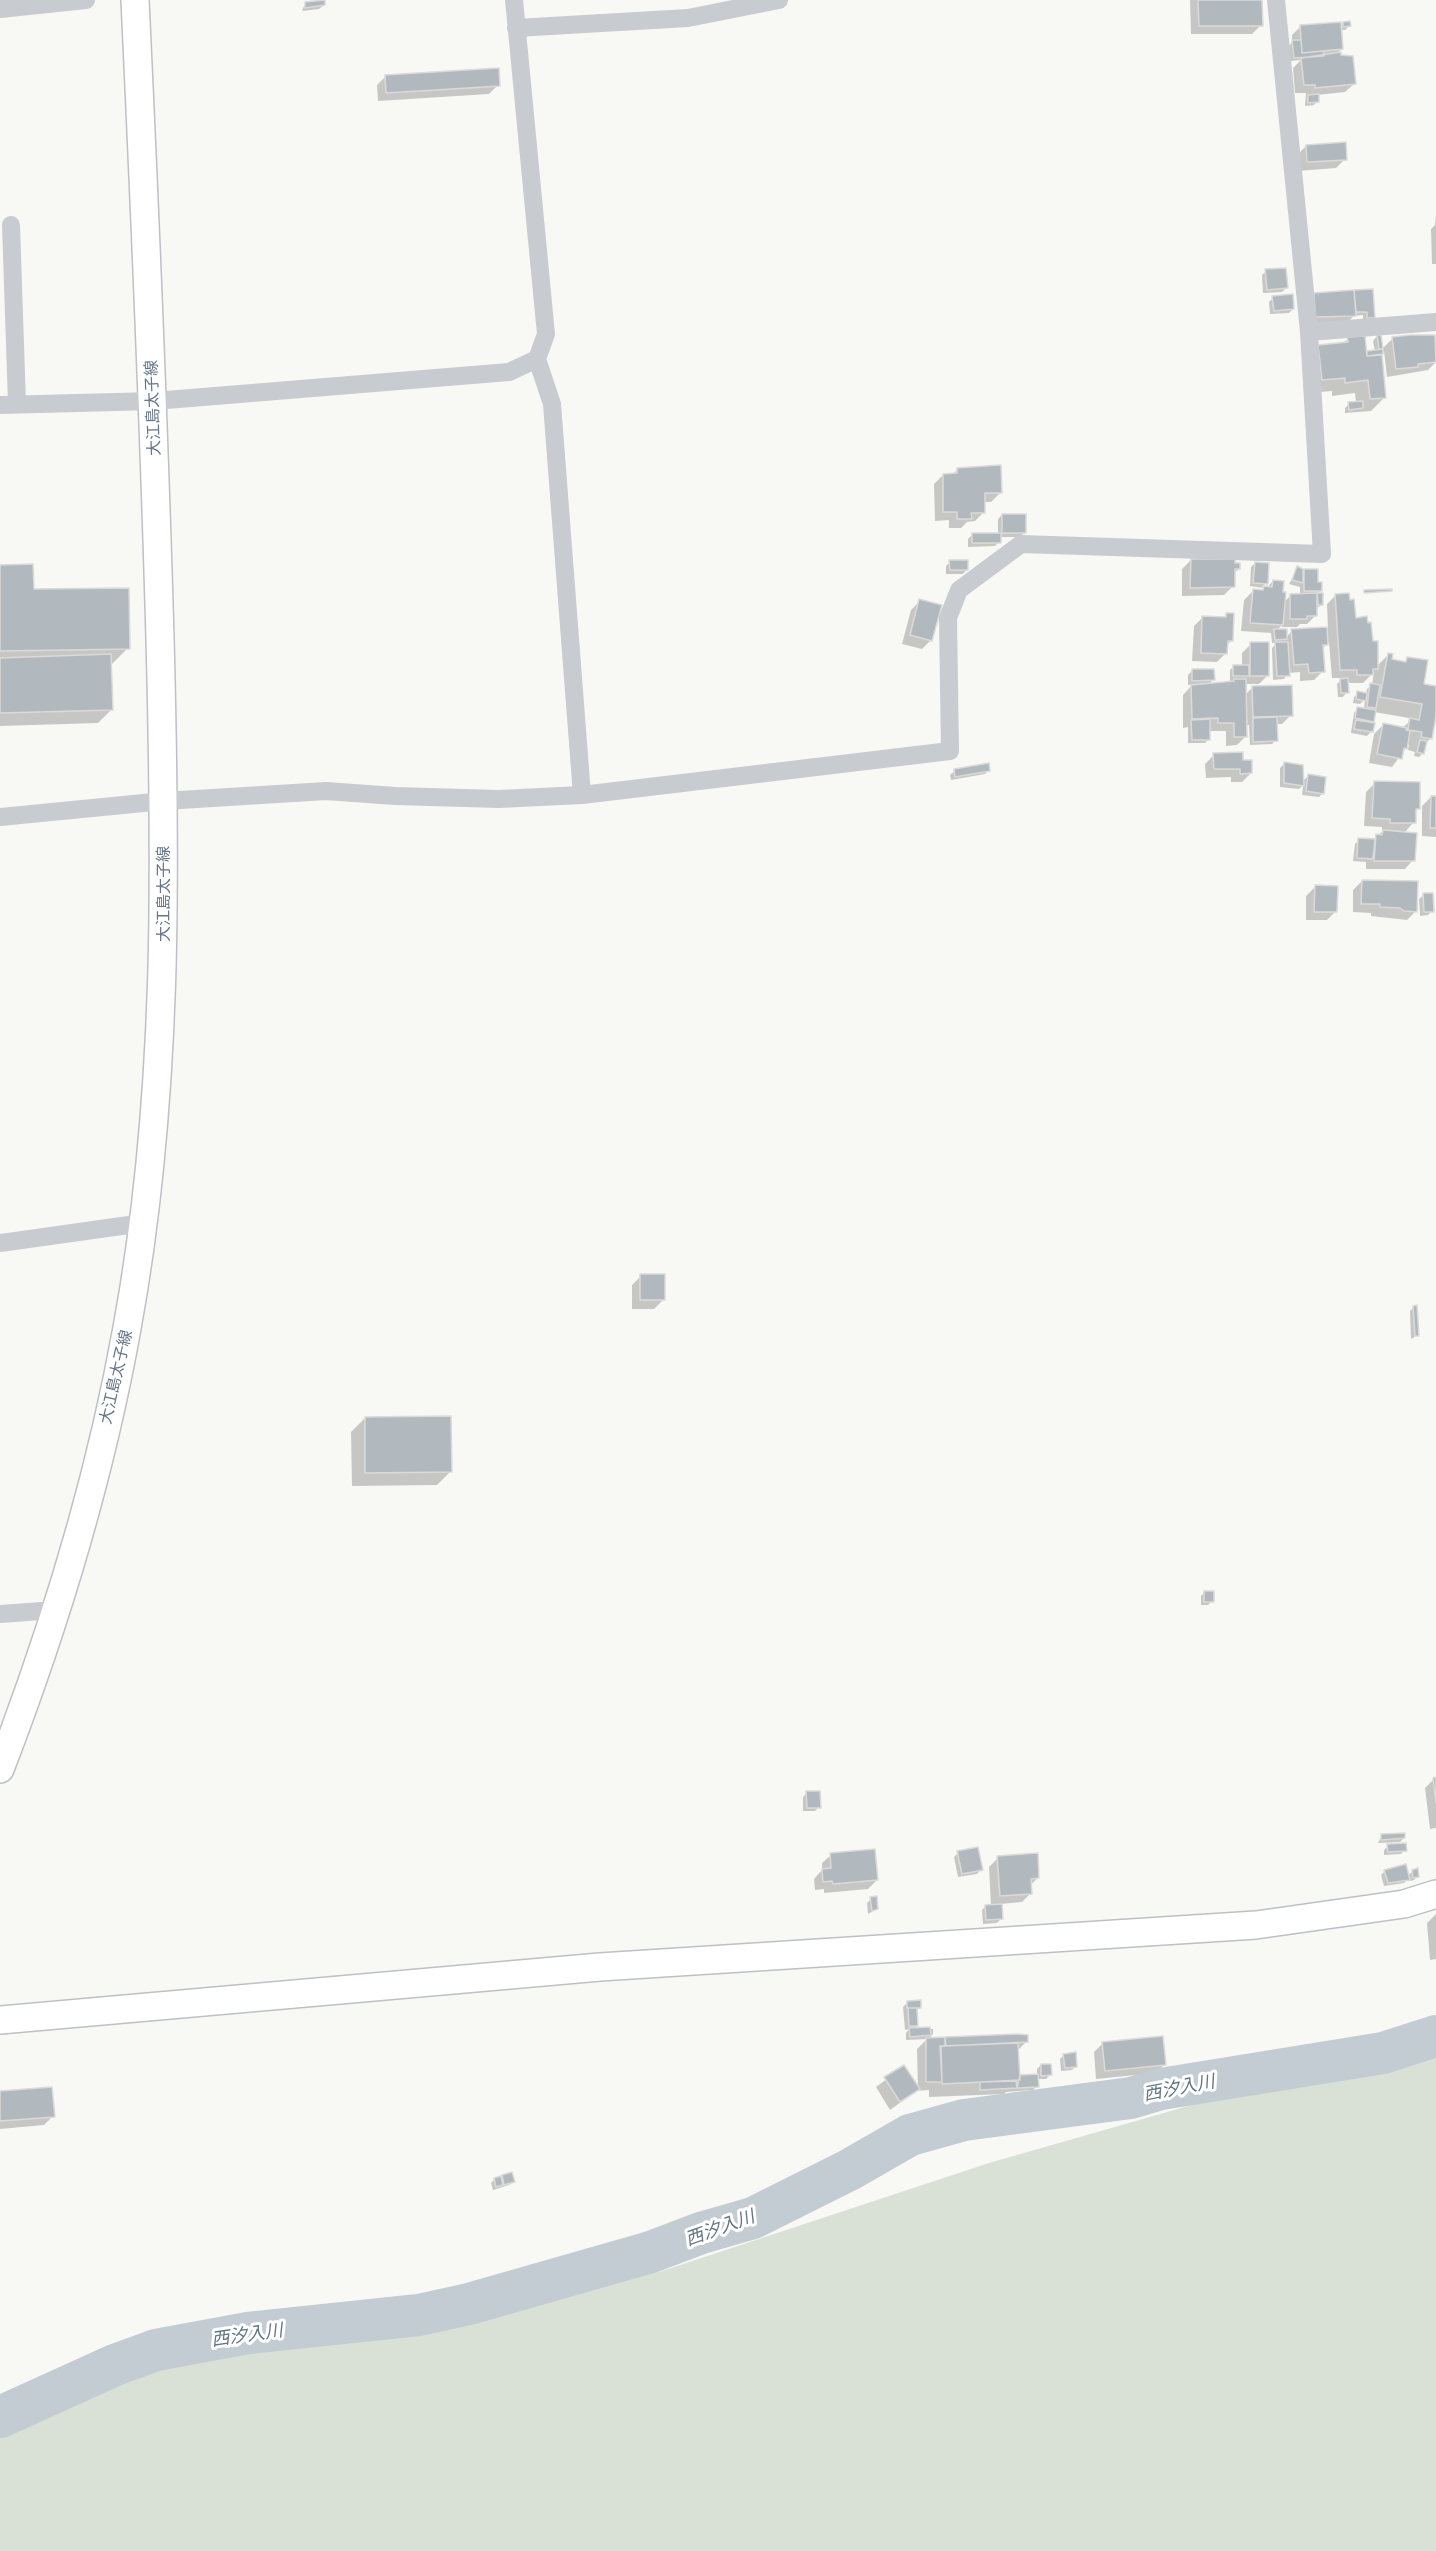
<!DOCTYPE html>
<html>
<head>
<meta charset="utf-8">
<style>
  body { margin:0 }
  canvas { display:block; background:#f8f8f5 }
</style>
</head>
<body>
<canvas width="1436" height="2551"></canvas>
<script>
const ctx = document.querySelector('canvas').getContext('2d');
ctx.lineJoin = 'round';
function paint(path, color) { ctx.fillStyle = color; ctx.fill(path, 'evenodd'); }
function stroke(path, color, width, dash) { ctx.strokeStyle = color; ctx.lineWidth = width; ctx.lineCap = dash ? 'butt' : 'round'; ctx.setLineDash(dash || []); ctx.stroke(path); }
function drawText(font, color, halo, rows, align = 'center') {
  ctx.font = font + ' "Golos Text","Noto Sans JP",sans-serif'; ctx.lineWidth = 6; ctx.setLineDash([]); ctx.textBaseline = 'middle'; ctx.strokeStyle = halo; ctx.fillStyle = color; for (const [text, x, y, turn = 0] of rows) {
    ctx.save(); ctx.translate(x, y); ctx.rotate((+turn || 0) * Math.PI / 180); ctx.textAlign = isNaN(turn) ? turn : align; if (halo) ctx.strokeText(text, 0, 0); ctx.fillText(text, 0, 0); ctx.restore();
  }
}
const green = new Path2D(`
  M1436,2035V2551H0V2437L17,2425L188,2347L659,2272L989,2163Z`);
const shadow = new Path2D(`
  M1190,0H1260L1261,25L1252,34H1191Z
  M305,4L324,5L319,9L302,11Z
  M1344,23L1349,26L1345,30H1340L1342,49L1336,54L1354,84L1345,92L1317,95L1318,101L1314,105L1305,106L1306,93H1295L1293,68L1301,60L1290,61L1289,46L1292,42V35L1301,26L1340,27Z
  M386,76L498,85L489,94L378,101L377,85Z
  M1306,146L1345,159L1336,168L1298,171L1297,155Z
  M1436,215V269V264H1432L1431,229L1435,225Z
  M1266,271L1286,288L1282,292L1263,293L1262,275Z
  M1355,291L1373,317L1369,321H1363V315L1354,316L1345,324L1307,326L1306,303L1352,294Z
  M1273,298L1293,309L1289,313L1270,314L1269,302Z
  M1377,336H1380L1381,350L1393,338L1434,336L1436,362L1428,370L1387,377L1384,351L1381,355L1384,398L1371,411L1345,413V408L1349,404L1356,403L1355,393L1332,396V391L1308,393L1305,360L1342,344L1348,339L1365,354L1375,352L1373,341Z
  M958,469L1000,493L991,502H984V512L975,521L967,522L961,528H949V520L935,521L934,484L943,475H952Z
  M1002,515L1024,533L1020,537H999V542L995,546L968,547V539L972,535L998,534V519Z
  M1191,560L1234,564L1239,569L1233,574V586L1224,595L1182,596V569Z
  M950,562L967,569L963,574H946V566Z
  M1255,563L1266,583L1262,587L1267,588L1273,581L1284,602L1291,595H1300V587L1289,584L1298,568L1303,571L1316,570V584L1321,590L1317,594H1321L1322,605L1315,609L1316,615L1307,624H1300L1297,627H1282V625L1276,631L1286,637L1292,631L1328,629L1327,604L1336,595L1354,619L1377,666L1388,655L1390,660L1403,663L1408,658L1423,685L1436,687V707L1431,738L1425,744L1423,753L1419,757L1414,756L1415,752L1408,750L1409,744L1392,767L1369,763L1374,734L1383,725L1402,728L1408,723L1409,718L1374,712L1371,732L1367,736L1351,733L1354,713L1358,709L1364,710L1365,699L1360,704L1353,703L1354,697L1358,693L1366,694L1367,689L1372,685L1374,672L1363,683H1347V692L1343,697H1338L1337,684L1343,678H1332L1329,642L1322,649L1323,671L1314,680L1300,681V672L1288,673L1284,679L1273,680L1272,648L1277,643H1272L1271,633L1241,631L1244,600L1253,591H1260L1264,588L1250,586L1251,567Z
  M0,566L32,591L128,648L110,666L112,709L98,723L0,726Z
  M920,601L931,640L922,649L902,644L911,610Z
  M1226,615L1232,640L1226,646V653L1217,662L1192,661L1194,626L1203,617L1223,618Z
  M1251,644L1268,675L1259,684H1244L1245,695L1253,687L1291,715L1282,724H1276V740L1272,744L1250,745L1249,725H1246V736L1237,745L1226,746V731H1209V739L1205,743H1188V727L1183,728V695L1193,684L1188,685V675L1192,671L1213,680L1209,684L1230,682V670L1234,666L1242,667V653Z
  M1214,755L1242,762L1251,773L1242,782H1231V777L1206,778L1205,764Z
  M1284,764L1302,786L1299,789L1280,787V768Z
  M989,770L985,774L951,780L950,775L955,771Z
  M1308,776L1323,793L1319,797L1302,795L1304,780Z
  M1375,783L1418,808L1415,812L1414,822L1404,833L1413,860L1405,869H1366V862L1353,861L1355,844L1359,840H1372L1382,832V827L1364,826L1366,792Z
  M1431,797H1436V837L1422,836V806Z
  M1362,881L1416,911L1407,920L1371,916V913L1353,912V890Z
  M1315,887L1336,911L1327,920H1306V896Z
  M1424,895L1432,911L1428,915L1420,916L1419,899Z
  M641,1276L663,1300L654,1309H632V1285Z
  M1414,1307L1418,1335L1411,1339L1410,1311Z
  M365,1418L451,1471L437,1485L352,1486L351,1432Z
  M1205,1592L1212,1601L1208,1605H1201V1596Z
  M1434,1779H1436V1828L1430,1829L1425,1788Z
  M807,1793L819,1807L815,1811H803V1797Z
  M1382,1835L1404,1838L1400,1842L1378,1843Z
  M1388,1846L1405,1850L1401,1854L1384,1855V1850Z
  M958,1853L981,1870L977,1874L958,1877L954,1857Z
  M831,1855L877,1880L868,1889L824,1893V1889L815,1890L814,1879L822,1870V1863Z
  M998,1858L1038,1878L1030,1885L1031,1893L1022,1902L1000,1904L1001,1919L997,1923L983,1924L982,1910L986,1906H991L989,1867Z
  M1385,1871L1407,1876L1413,1871L1418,1876L1414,1880L1410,1881L1409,1878L1404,1883L1384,1886L1381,1875Z
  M871,1899L877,1909L868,1914L867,1903Z
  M1436,1914V1959L1430,1960L1427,1923Z
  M907,2003L920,2007L915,2011L916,2025L912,2029H933V2034L928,2040L1018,2036L1026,2042L1017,2051L1018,2078L1037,2075V2069L1041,2065L1050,2075L1046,2079H1037V2086L1033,2090L1006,2092L1004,2094L929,2097V2090L916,2091L890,2110L876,2087L903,2067L918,2089L917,2049L927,2039L906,2040V2033L909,2029L905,2030L903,2007Z
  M1103,2043L1164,2065L1155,2073L1096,2079L1094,2052Z
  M1064,2055L1076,2066L1072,2070L1061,2071L1060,2059Z
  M0,2093L53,2116L44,2125L0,2129Z
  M511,2174L514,2181L509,2185L493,2190L491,2183L495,2179Z`);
const river = new Path2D(`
  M0,2417L115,2365L156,2350L248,2333L419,2315L469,2304L651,2252L701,2233L753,2218L849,2170L910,2135L964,2120L1131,2098L1161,2089L1383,2053L1436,2036`);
const building = new Path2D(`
  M325,0V5L305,8V2Z
  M1198,0H1262L1263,26H1199Z
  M1350,21L1351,26L1343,27V22Z
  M1341,22L1343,49L1302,53L1300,25Z
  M1292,40H1301L1302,53L1323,51L1324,56L1294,58Z
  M1341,52V55L1353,56L1356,84L1315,88V85H1304L1301,58Z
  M499,68L500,86L386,93L385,75Z
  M1319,94V102L1308,103V95Z
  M1346,142L1347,160L1307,162L1306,145Z
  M1286,268L1288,288L1267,290L1265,269Z
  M1373,289L1375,318H1367V312H1356L1354,290Z
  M1354,290L1356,316L1315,317L1314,293Z
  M1293,294L1294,309L1274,311L1272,296Z
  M1377,335H1381L1383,349H1379Z
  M1410,335H1435L1436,362L1418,364V367L1396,369L1392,337Z
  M1365,336L1367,356L1382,355L1386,398L1370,399L1368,380L1345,383V378L1322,380L1318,345L1348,342L1347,337Z
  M1383,349V354L1367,356V351Z
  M1363,401V408L1349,410L1348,402Z
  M1001,465L1002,493H985V513H971L972,519H957V512H943V474L957,473V468Z
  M1002,514H1026V533H1002Z
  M972,533H1001V543H972Z
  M1191,559H1235V563H1240V569H1235V587L1190,588Z
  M949,560H968V570H950Z
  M1255,562L1269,563L1268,584L1253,583Z
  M33,564L34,589L129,588L130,649L0,651V565Z
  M1297,566L1303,569V583L1292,580Z
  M1304,569H1318V582H1322V591H1304Z
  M1273,580L1284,581L1283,592H1286L1283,625L1250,623L1253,589L1263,590L1264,586L1272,587Z
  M1392,589V591L1364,593V590Z
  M1317,593V616H1307V619H1290V594Z
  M1317,593H1323V605H1318Z
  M1349,593L1350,600L1354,599L1356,618L1367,616L1368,623L1371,622L1373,641H1378V669H1373V675H1357V670H1340L1335,594Z
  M919,599L942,605L932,641L910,635Z
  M1226,613H1234L1233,641H1228L1227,654L1201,653L1202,616L1226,617Z
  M1327,627L1328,645H1323L1325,672L1309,673L1308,664L1294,665L1291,629Z
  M1274,629H1287V639L1275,640Z
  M1250,642H1269V676H1250Z
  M1275,642H1288L1290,676H1277Z
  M1388,653L1393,654L1392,659L1406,662L1407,657L1428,660L1424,684L1436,686V716L1432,739L1421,737L1422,732L1408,730L1410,718L1419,720L1422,704L1380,697Z
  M111,654L113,710L0,713V658Z
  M1233,665H1249V676H1233Z
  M1192,669H1214L1215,680L1192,681Z
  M1348,678L1349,693H1341L1340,679Z
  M1234,679H1246L1247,737H1234V723H1218V718L1192,719L1191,685L1234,681Z
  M1370,683L1380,685L1376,708L1367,707Z
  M1292,685L1293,716L1253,717L1252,686Z
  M1357,691L1367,693L1366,701L1356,699Z
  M1357,707L1376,710L1374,722L1355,718Z
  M1277,717L1278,741L1253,742V718Z
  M1210,719V740H1192L1191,720Z
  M1356,720L1375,723L1373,732L1354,729Z
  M1383,723L1407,728L1406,730L1410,731L1407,749L1404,748L1402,759L1377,754Z
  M1420,740L1427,741L1424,754L1417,752Z
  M1243,752V760H1252V773L1240,774V769H1214L1213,753Z
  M1284,762L1303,765L1304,786L1284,783Z
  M989,763L990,771L955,777L954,769Z
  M1308,774L1326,777L1324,794L1306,791Z
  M1374,781L1420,782V809H1416V823H1390V819L1372,818Z
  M1431,796H1436V828H1430Z
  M1383,830L1417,833L1415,861H1374L1376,834L1382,835Z
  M1358,838L1375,839L1373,859L1357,858Z
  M1362,880L1418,881L1417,912L1404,911L1400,908L1380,907V904H1361Z
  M1315,885L1338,886L1337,912H1314Z
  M1423,893H1433L1434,912H1424Z
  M640,1274H665V1300H640Z
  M1417,1305L1419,1336H1415L1413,1306Z
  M451,1416L452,1472L365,1473V1417Z
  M1204,1591H1214V1602H1204Z
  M1436,1777V1803L1433,1778Z
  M806,1791H820L821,1808H807Z
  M1405,1833V1838L1381,1840V1834Z
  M1406,1843L1407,1851L1388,1852L1387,1844Z
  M978,1847L983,1870L962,1874L957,1851Z
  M875,1849L878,1880L833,1884L832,1881L823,1882L822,1869L831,1868L830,1853Z
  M1038,1853L1039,1878L1031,1879L1032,1894L1000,1896L997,1856Z
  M1406,1864L1410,1880L1388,1883L1384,1870Z
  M1418,1868L1419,1877L1413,1878L1412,1870Z
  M877,1896L878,1909L872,1911L870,1897Z
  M1002,1904L1003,1919L986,1920L985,1905Z
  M921,2000V2008H907V2001Z
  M908,2008H917L918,2026H909Z
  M930,2027L931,2035L910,2037L909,2028Z
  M1018,2034L1028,2035V2042L946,2046L945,2037Z
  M1163,2036L1166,2065L1105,2071L1102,2042Z
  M945,2037V2046H940L942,2082H926V2038Z
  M1018,2043L1020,2080L942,2084L941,2046Z
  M1076,2052L1077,2067L1065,2068L1063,2054Z
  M1041,2064H1051L1052,2075L1041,2076Z
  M904,2065L920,2089L900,2102L884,2077Z
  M1038,2074L1039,2087L1017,2088L1020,2075Z
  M1016,2081L1017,2088L980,2090V2082Z
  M52,2087L55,2117L0,2121V2091Z
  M512,2172L515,2182L504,2185L502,2175Z
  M501,2176L503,2185L496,2187L494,2178Z`);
const street = new Path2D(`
  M0,9L86,0
  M516,28L688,18L779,0
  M11,225L17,404
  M1309,332L1436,322
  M537,359L552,404L582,795
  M0,405L154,401L509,372L537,359L546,334L514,0
  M0,817L164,801L326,791L395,796L499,799L582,795L950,751L948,618L959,590L1021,544L1322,554L1309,332L1276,0
  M0,1243L143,1223
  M0,1614L55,1610`);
const secondary = new Path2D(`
  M0,1769C55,1626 100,1478 127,1328C169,1100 166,869 160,638C154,425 145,213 135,0
  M0,2020L600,1967L1256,1925L1404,1904L1436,1894`);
const streetNames = [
  ["大江島太子線",153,408,-92],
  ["大江島太子線",164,894,-90],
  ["大江島太子線",116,1377,-77]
];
const waterNames = [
  ["西汐入川",1179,2088,-11],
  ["西汐入川",720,2228,-20],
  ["西汐入川",247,2335,-8]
];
paint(green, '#d9e1d6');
paint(shadow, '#0003');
stroke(river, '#c3ccd2', 42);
paint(building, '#b1b8be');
stroke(building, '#dadad8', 1.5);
stroke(secondary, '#bdc0c5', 30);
stroke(street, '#c8cbcf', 18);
stroke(secondary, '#fff', 27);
drawText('16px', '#667588', '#fff', streetNames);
drawText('italic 18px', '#627783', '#fff', waterNames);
</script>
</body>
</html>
